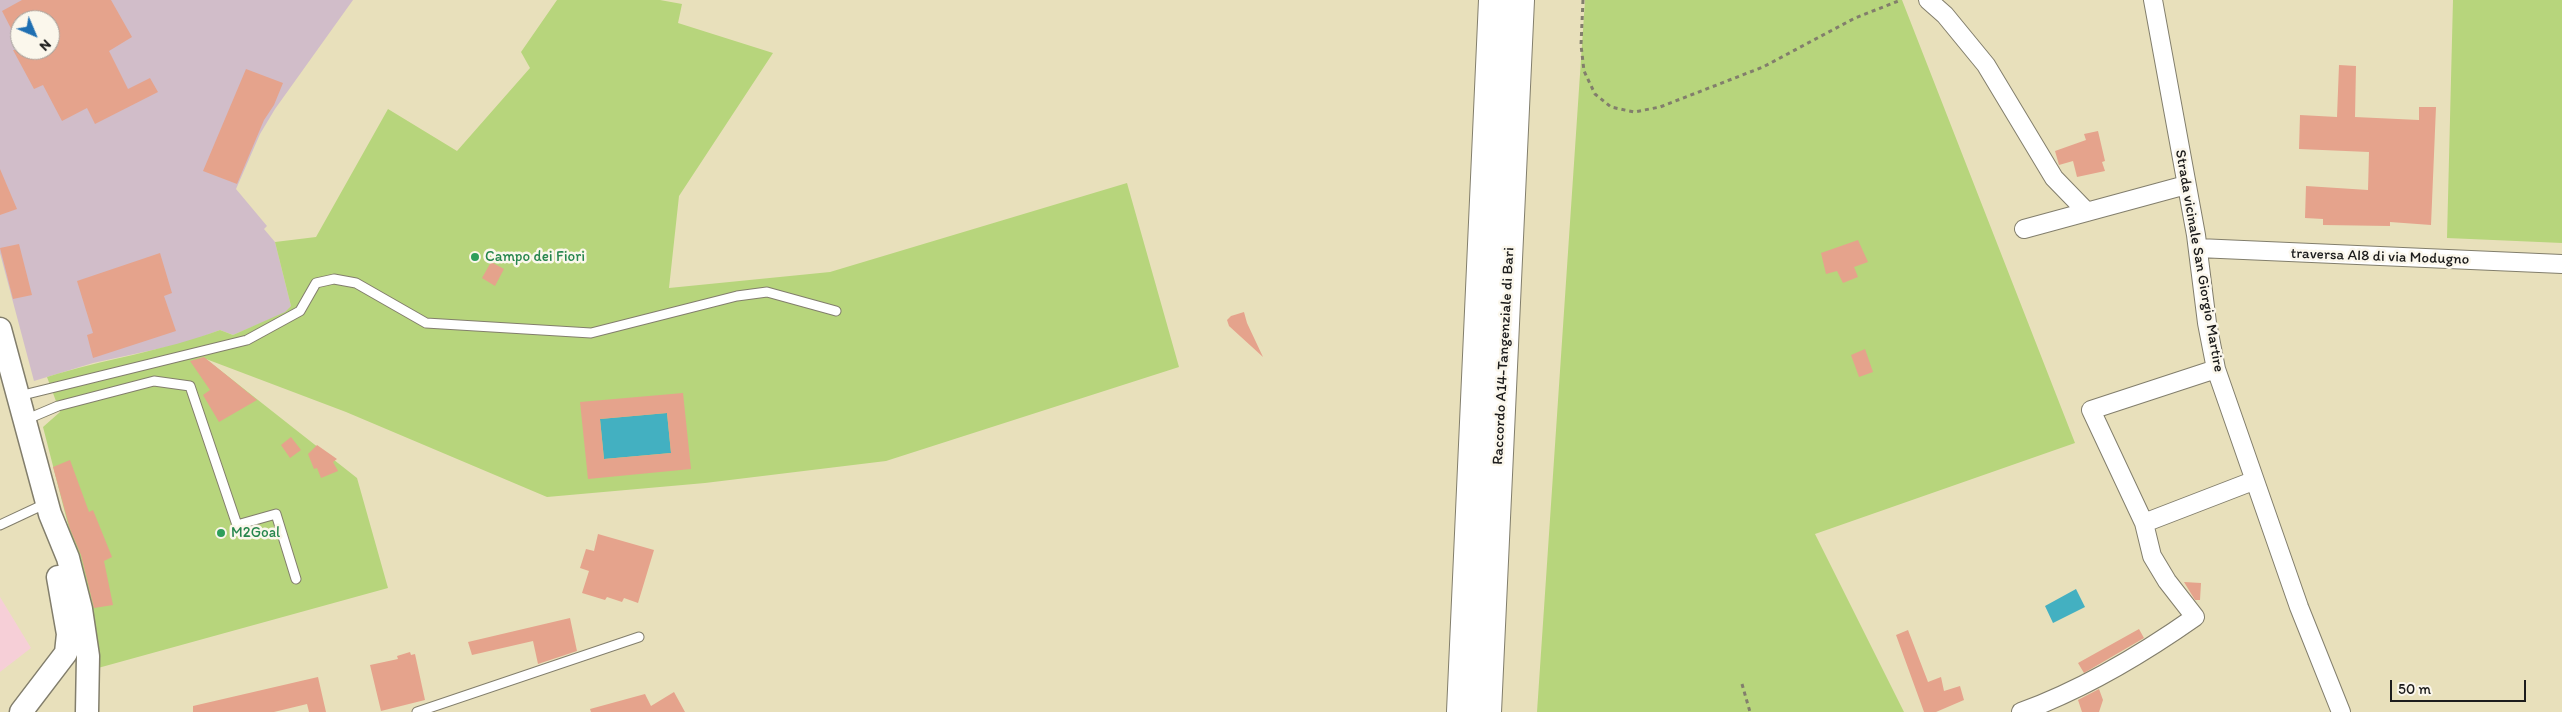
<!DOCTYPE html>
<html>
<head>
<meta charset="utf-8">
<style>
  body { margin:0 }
  #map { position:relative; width:2562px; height:712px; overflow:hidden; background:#e8e0bb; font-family:Itim,sans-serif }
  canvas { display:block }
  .north { position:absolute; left:10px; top:10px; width:50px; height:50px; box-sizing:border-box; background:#fbf7ec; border:1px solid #a29f99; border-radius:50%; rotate:135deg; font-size:14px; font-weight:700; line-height:20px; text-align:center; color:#1c1c1c }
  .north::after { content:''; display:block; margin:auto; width:18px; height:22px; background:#1f6fb2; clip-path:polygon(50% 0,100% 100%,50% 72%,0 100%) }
  .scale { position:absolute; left:2390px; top:680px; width:136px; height:22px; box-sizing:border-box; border:2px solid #1c1c1c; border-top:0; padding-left:6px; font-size:15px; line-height:18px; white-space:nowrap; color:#1c1c1c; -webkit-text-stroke:4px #fbf7ec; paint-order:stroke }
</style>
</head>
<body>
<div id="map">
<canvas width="2562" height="712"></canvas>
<div class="north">N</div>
<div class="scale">50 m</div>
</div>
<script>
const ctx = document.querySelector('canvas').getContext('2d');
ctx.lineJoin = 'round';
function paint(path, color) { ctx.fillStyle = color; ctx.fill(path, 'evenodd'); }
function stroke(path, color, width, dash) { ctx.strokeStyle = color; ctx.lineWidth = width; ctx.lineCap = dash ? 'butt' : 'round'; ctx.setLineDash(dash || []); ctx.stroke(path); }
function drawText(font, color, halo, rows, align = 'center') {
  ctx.font = font + ' Itim,sans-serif'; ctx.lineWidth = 5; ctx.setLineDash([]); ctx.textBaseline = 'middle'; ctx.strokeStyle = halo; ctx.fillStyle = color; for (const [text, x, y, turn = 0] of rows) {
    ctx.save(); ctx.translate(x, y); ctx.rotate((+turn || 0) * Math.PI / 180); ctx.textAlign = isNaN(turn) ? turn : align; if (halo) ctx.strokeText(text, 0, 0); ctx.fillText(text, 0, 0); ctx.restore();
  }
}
const built = new Path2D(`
  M0,597L31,648L0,672Z`);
const industrial = new Path2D(`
  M0,0H353L275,109L260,134L236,189L267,226L264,229L275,242L291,306L285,313L233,335L220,330L185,343L93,363L34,381L0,253ZM20,20H50V50H20Z`);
const green = new Path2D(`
  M557,0H660L682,4L678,23L773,53L679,196L669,288L830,272L1127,183L1179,367L886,461L705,483L547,497L346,412L206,359L357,478L388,588L98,668L94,626L43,427L60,412L47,377C104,359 164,351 220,330L233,335L285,312L291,306L275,242L316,237L388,109L457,151L530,68L521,52Z
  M1585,0H1902L2075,443L1815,534L1904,712H1537Z
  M2453,0H2562V243L2447,238Z`);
const water = new Path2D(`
  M667,413L671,453L604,459L600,419Z
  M2076,589L2085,607L2053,623L2045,606Z`);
const building = new Path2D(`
  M22,0H111L132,37L109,51L128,89L150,78L158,92L95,124L87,108L62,121L43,85L34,89L13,50H50V20H20V46L2,11Z
  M2339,65L2356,66L2355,117L2419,120V107H2436L2431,225L2390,222V226L2323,225V219L2305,218L2306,186L2368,190L2369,152L2299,149L2300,115L2337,117Z
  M246,69L283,83L274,105L264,120L237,184L203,171Z
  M2098,131L2105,161L2102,162L2105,171L2077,177L2073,161L2059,165L2055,151L2086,140L2084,134Z
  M0,169L17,209L0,215Z
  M1858,240L1868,262L1854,267L1858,277L1843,283L1837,271L1826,274L1821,253Z
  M19,244L32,295L13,299L0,248Z
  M160,253L172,293L164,296L176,331L93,358L87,335L93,333L77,281Z
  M491,262L504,269L495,286L482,278Z
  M1244,312L1247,323L1263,357L1229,326L1227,320L1231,316Z
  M1865,349L1873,372L1859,377L1851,355Z
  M204,357L235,382L257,400L219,422L203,395L210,390L190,361Z
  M683,393L691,469L588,479L580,402ZM667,413L671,453L604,459L600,419Z
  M291,437L301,450L290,458L281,445Z
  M317,445L337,459L333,462L338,471L321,478L317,468L314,469L308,454Z
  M70,460L89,512L93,510L112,557L104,561L113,605L94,608L81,555L70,529L53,467Z
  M598,534L654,550L638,603L624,598L622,602L607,597L605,600L582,593L589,571L580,568L586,549L594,551Z
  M2184,582L2201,583L2200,600H2195Z
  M570,618L577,651L538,664L533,641L472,655L468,642Z
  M2139,629L2144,638L2084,673L2078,663Z
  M1908,630L1928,682L1941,677L1944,691L1960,686L1964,700L1936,712H1924L1896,635Z
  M410,652L411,655L415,654L425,700L381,711L370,665L398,659L397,656Z
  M318,677L326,712H309L307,704L274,712H193V706Z
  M2099,689L2103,700L2099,712H2082L2078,700Z
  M674,692L685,712H591L590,709L645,694L651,706Z`);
const path = new Path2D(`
  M1583,0L1581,45L1584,71L1595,94L1611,107L1634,112L1660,107L1763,67L1855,18L1901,0
  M1742,684L1750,712`);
const service = new Path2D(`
  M19,396L247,340L300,311L316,283L334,279L356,283L426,323L591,333L737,296L767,292L836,311
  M25,420L58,406L154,381L190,386L237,525L276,514L296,579
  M0,525L47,503
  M417,712L639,637`);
const minor = new Path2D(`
  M1928,0L1945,15L1986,65L2054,178L2087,212
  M2153,0L2196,235L2207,323L2216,369L2299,607L2341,712
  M2024,229L2186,185
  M2198,248L2562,264
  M2144,523L2253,481
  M2021,712C2084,689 2141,655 2195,617L2167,581L2152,556L2144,523L2091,410L2216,369`);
const tertiary = new Path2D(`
  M0,329L50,514L68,558L81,609L88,656L87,712
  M21,712L66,653L68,634L58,577`);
const motorway = new Path2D(`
  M1461,712L1493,0
  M1487,712L1520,0`);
const markers = [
  [475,257,5,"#2e9e5b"],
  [221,533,5,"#2e9e5b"]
];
const leisureNames = [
  ["Campo dei Fiori",485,257],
  ["M2Goal",231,533]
];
const streetNames = [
  ["traversa AI8 di via Modugno",2380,257,2],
  ["Strada vicinale San Giorgio Martire",2199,261,80],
  ["Raccordo A14-Tangenziale di Bari",1504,356,-87]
];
paint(built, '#f6cfd7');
paint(industrial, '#d1bdc9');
paint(green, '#b7d57c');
paint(water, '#43b0c1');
paint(building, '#e5a38c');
stroke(service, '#827e6c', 11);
stroke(minor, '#827e6c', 20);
stroke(tertiary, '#827e6c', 25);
stroke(motorway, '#827e6c', 30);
stroke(path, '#827e6c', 3, [4, 4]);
stroke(service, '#fff', 9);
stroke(minor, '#fff', 18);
stroke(tertiary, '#fff', 22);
stroke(motorway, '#fff', 28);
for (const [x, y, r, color] of markers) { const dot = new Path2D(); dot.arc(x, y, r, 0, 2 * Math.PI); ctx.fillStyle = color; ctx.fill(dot); stroke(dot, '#fbf7ec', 2); }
drawText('15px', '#27864d', '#fbf7ec', leisureNames, 'left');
drawText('15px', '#1c1c1c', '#fbf7ec', streetNames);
</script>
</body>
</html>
